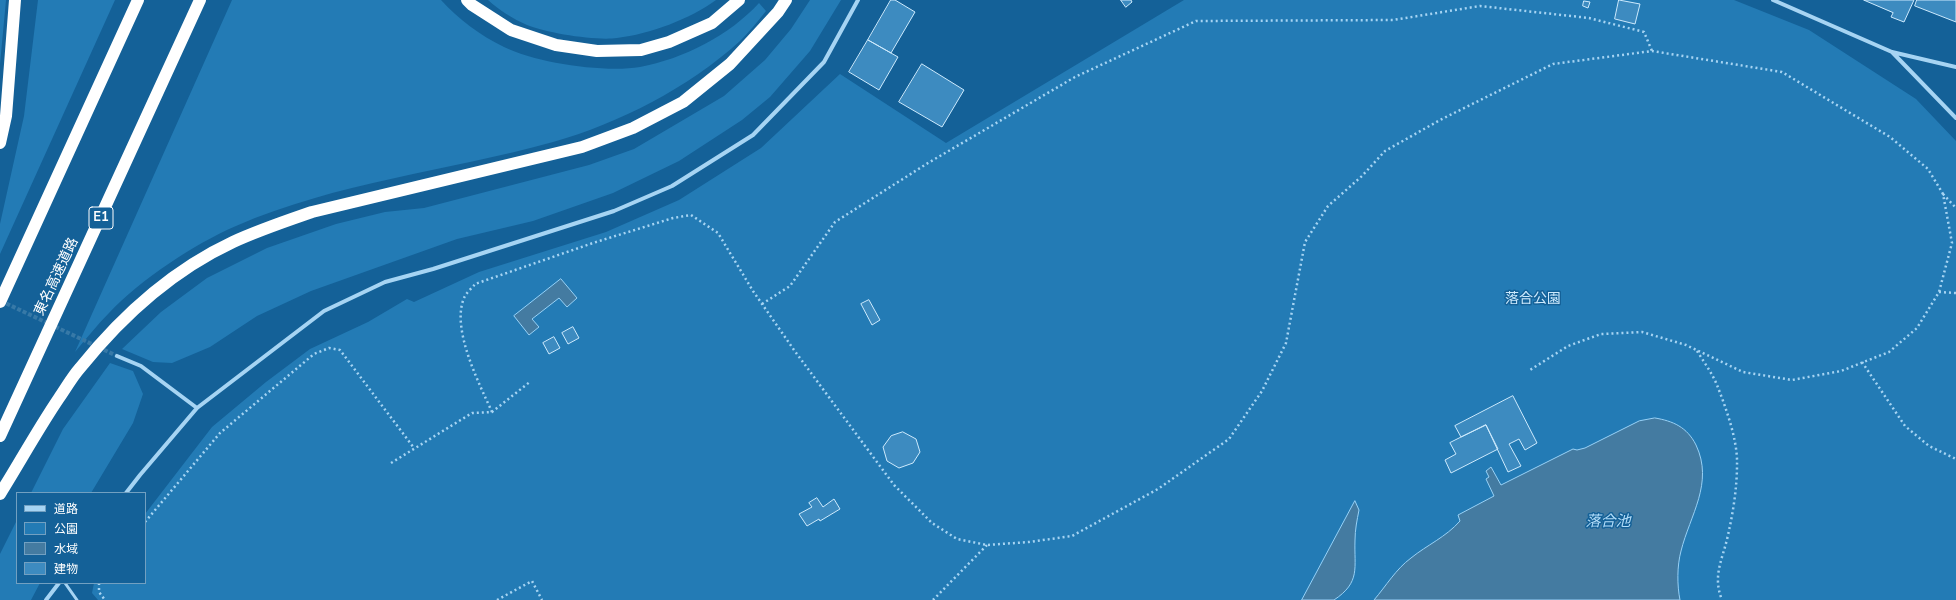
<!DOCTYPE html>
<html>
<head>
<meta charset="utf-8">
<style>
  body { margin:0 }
  #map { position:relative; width:1956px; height:600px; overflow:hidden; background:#146198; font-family:"Nunito Sans","Noto Sans JP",sans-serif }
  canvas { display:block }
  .legend { position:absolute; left:16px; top:492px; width:130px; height:92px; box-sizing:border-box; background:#146198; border:1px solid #72a0c1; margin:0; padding:5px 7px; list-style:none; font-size:12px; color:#fff }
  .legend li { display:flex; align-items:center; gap:8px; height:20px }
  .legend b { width:20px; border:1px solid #72a0c1 }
</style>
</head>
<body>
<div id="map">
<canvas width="1956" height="600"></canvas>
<ul class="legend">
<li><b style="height:5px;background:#a6d4f3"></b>道路</li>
<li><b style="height:11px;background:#237bb5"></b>公園</li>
<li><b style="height:11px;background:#447ba1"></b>水域</li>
<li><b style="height:11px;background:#3d8bc0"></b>建物</li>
</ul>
</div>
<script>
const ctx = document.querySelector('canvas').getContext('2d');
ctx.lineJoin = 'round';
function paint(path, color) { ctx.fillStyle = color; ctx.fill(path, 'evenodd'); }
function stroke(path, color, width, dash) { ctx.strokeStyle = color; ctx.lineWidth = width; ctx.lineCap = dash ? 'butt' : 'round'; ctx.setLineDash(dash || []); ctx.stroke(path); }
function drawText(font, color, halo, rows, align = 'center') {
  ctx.font = font + ' "Nunito Sans","Noto Sans JP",sans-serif'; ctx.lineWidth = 3; ctx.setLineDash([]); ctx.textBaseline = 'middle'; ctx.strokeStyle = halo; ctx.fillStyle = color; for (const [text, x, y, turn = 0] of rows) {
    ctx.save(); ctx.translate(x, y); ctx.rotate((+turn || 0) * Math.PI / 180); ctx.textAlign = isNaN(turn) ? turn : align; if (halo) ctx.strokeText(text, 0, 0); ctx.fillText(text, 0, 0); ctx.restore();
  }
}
const green = new Path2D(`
  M0,0H6L0,64Z
  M38,0H115L0,254V224L24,116Z
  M232,0H441C458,19 481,36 504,47C536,63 605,73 640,67C683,59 730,35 759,3L766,11C758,21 749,32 740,41C688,88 620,123 553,142C448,171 337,182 236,226C194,244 140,280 109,313C97,325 86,339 75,352Z
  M488,0H716C690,19 650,34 617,38C596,41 547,33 527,25C513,19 499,10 488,0Z
  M810,0H841L810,51L770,97L742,120L679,161L613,193L533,221L457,239L311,291L257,316L210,347L172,363L153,362L122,349L161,312L207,278L267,248L336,224L385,212L424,208L589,165L634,149L724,96L765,60L791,29Z
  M1184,0H1734L1809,30L1916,99L1956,141V600H98L92,593L94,583H145V514L212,427L266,382L310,349L368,322L407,299L414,302L479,272L606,232L679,200L761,148L840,74L946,143Z
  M110,363L133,371L143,394L133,423L91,493H31L63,429Z
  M17,520V583H40L31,600H0V554Z`);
const water = new Path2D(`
  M561,279L577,298L567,307L559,298L532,319L539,327L529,335L514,316Z
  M1655,418C1673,421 1687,427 1696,445C1714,483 1690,515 1681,551C1677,566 1677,585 1680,600H1374C1386,586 1396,569 1411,558C1427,545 1446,537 1460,521L1458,515L1494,496L1486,479L1489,477L1486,471L1491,467L1501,485L1573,449L1577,450L1585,448L1639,421Z
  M1355,501L1359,510C1357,520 1355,530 1355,540C1354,568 1361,582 1334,600H1302Z`);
const building = new Path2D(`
  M891,0H895L915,12L891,53L868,40Z
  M1121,0H1131L1132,2L1126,7Z
  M1619,0L1640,4L1635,24L1615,19Z
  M1864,0H1914L1904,22L1891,17L1893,13Z
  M1917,0H1956V22L1915,6Z
  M1584,1L1590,2L1588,8L1583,6Z
  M868,40L898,57L879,90L849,72Z
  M922,64L964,90L942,127L899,102Z
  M869,300L880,320L872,325L861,304Z
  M573,327L579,338L568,344L562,333Z
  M554,337L560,348L549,354L543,343Z
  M1513,396L1537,443L1525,450L1519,439L1509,444L1521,466L1508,472L1486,425L1461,437L1455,426Z
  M1486,425L1498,449L1451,473L1445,460L1456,454L1450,443Z
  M903,432L916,439L920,452L913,463L899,468L887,461L883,447L891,436Z
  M817,498L823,507L834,499L840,509L820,521L819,519L807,526L799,514L812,507L809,503Z`);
const minorTunnel = new Path2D(`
  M1,301L117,356`);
const path = new Path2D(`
  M1943,194L1956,208
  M1939,292L1956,293
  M762,304L790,286L835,222L928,163L1075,77L1196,21L1393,20L1480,6L1589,18L1644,32L1652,51
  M1697,351C1704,362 1712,373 1717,385C1726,408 1738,441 1737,465C1737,488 1733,513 1728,535C1723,559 1712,575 1722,600
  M1862,362L1905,426L1929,446L1956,459
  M492,412C479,383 451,329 464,298C466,293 472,288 475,284L593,243L673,218L691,215L718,233L753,291L794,350L894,485L932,523L957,539L987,545L1029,542L1072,536L1158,489L1229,439L1262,391L1286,343L1305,242L1328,206L1362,176L1385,151L1440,120L1553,64L1652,51L1782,72L1890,137L1928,169L1943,194L1952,243L1939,292L1917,328L1889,352L1841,371L1792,380L1743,372L1686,345L1642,332L1601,334L1568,346L1530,370
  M391,463L472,413L492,412L531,381
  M145,522L220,433L314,354L329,348L340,350L414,448
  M99,583V592L105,600
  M497,600L532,581L542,600
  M933,600L987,545`);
const service = new Path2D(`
  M65,583L77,600`);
const minor = new Path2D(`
  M1773,0L1892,52L1956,67
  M1892,52L1956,118
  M117,356L141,366L197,408
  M126,493L140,475L197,408L324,311L385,282L433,269L614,211L672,186L753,135L824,62L858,0
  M46,600L59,583`);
const motorway = new Path2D(`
  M467,0L472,5L511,30L556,45L597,51L641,50L669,42L712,23L739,0
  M0,143L6,116L15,0
  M0,302L138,0
  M0,436L200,0
  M0,494C20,462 38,429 59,398C66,388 72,377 80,368C121,317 173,270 233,242C259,230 286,221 312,212L582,147L633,128L683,102L730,64L778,12L786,0`);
const shields = [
  [101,218,24]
];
const shieldNames = [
  ["E1",101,218]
];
const streetNames = [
  ["東名高速道路",57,277,-65]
];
const parkNames = [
  ["落合公園",1533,300]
];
const waterNames = [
  ["落合池",1608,522]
];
paint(green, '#237bb5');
paint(water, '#447ba1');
stroke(water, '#98d1f6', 1);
paint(building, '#3d8bc0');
stroke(building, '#cdeafd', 1);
stroke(minorTunnel, '#3779a7', 4, [4, 2]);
stroke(path, '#a6d4f3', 2.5, [2, 3]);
stroke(service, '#a6d4f3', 3);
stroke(minor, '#a6d4f3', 4);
stroke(motorway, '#fff', 12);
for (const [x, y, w] of shields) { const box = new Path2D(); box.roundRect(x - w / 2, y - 11, w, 22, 3); ctx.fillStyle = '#146198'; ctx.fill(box); stroke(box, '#fff', 1); }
drawText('bold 13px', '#fff', null, shieldNames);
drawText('14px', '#fff', '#146198', streetNames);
drawText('14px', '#cdeafd', '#146198', parkNames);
drawText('italic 15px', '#b2ddf9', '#146198', waterNames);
</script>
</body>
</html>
